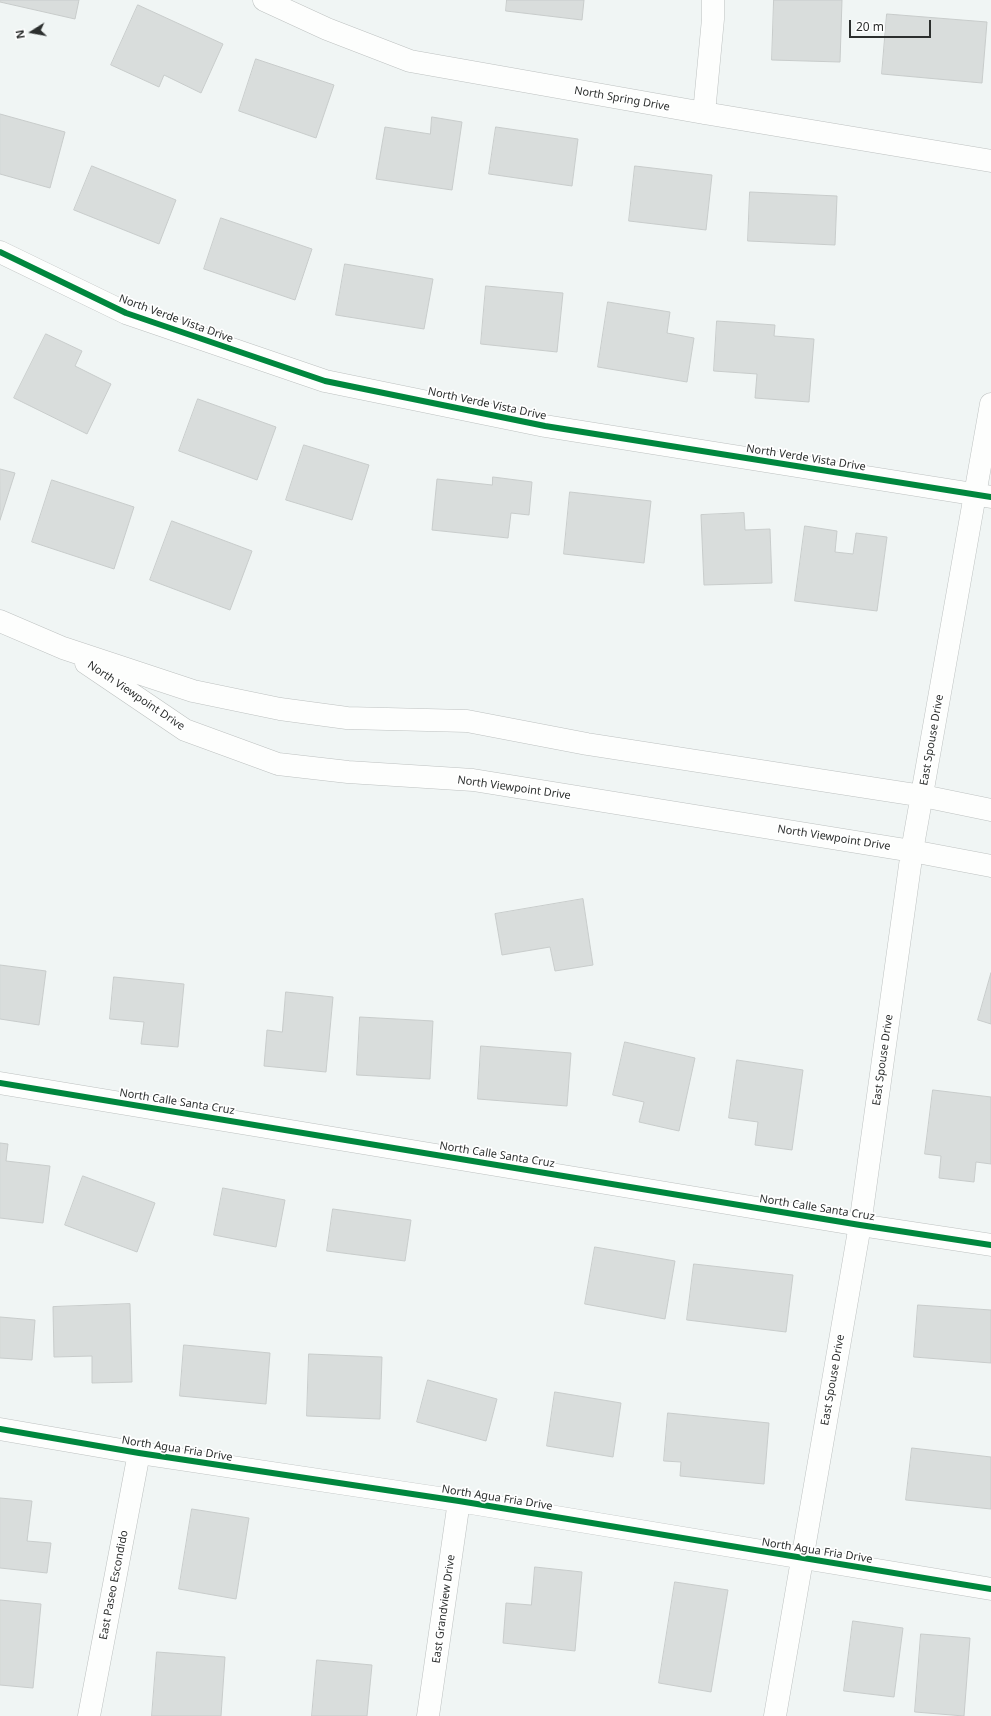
<!DOCTYPE html>
<html>
<head>
<meta charset="utf-8">
<style>
  body { margin:0 }
  #map { position:relative; width:991px; height:1716px; overflow:hidden; background:#f0f5f4; font-family:"Noto Sans",sans-serif }
  canvas { display:block }
  .north { position:absolute; left:12px; top:12px; width:40px; height:40px; -webkit-text-stroke:3px #fff; paint-order:stroke; rotate:259deg; font-size:11px; font-weight:700; line-height:16px; text-align:center; color:#2c2f2e }
  .north::after { content:''; display:block; margin:auto; width:14px; height:18px; background:#2c2f2e; clip-path:polygon(50% 0,100% 100%,50% 72%,0 100%) }
  .scale { position:absolute; left:849px; top:20px; width:82px; height:18px; box-sizing:border-box; border:2px solid #2c2f2e; border-top:0; padding-left:5px; font-size:12px; line-height:14px; white-space:nowrap; color:#2c2f2e; -webkit-text-stroke:3px #fff; paint-order:stroke }
</style>
</head>
<body>
<div id="map">
<canvas width="991" height="1716"></canvas>
<div class="north">N</div>
<div class="scale">20 m</div>
</div>
<script>
const ctx = document.querySelector('canvas').getContext('2d');
ctx.lineJoin = 'round';
function paint(path, color) { ctx.fillStyle = color; ctx.fill(path, 'evenodd'); }
function stroke(path, color, width, dash) { ctx.strokeStyle = color; ctx.lineWidth = width; ctx.lineCap = dash ? 'butt' : 'round'; ctx.setLineDash(dash || []); ctx.stroke(path); }
function drawText(font, color, halo, rows, align = 'center') {
  ctx.font = font + ' "Noto Sans",sans-serif'; ctx.lineWidth = 3.5; ctx.setLineDash([]); ctx.textBaseline = 'middle'; ctx.strokeStyle = halo; ctx.fillStyle = color; for (const [text, x, y, turn = 0] of rows) {
    ctx.save(); ctx.translate(x, y); ctx.rotate((+turn || 0) * Math.PI / 180); ctx.textAlign = isNaN(turn) ? turn : align; if (halo) ctx.strokeText(text, 0, 0); ctx.fillText(text, 0, 0); ctx.restore();
  }
}
const building = new Path2D(`
  M0,0H79L75,19L0,2Z
  M507,0H584L582,20L506,11Z
  M774,0H842L840,62L772,60Z
  M138,5L223,44L201,93L164,75L159,87L111,65Z
  M887,14L987,22L982,83L882,74Z
  M256,59L334,85L316,138L239,111Z
  M0,114L65,132L50,188L0,174Z
  M432,117L462,122L452,190L376,179L385,127L430,134Z
  M496,127L578,139L572,186L489,174Z
  M92,166L176,200L159,244L74,210Z
  M635,166L712,175L706,230L629,221Z
  M750,192L837,196L835,245L748,241Z
  M221,218L312,249L295,300L204,269Z
  M345,264L433,279L424,329L336,315Z
  M486,286L563,293L557,352L481,344Z
  M608,302L670,312L667,333L694,338L687,382L598,367Z
  M717,321L775,325L774,336L814,339L809,402L755,398L757,374L714,371Z
  M46,334L82,351L75,366L111,384L87,434L14,398Z
  M198,399L276,427L257,480L179,451Z
  M304,445L369,465L352,520L286,500Z
  M0,469L15,473L0,520Z
  M493,477L532,482L529,515L511,513L508,538L432,530L437,479L492,485Z
  M52,480L134,507L114,569L32,542Z
  M570,492L651,501L644,563L564,554Z
  M744,513L745,530L770,529L772,583L704,585L701,515Z
  M172,521L252,551L230,610L150,580Z
  M805,526L837,531L835,552L853,554L856,533L887,537L877,611L795,601Z
  M583,899L593,965L555,971L550,947L502,955L495,914Z
  M0,965L46,971L39,1025L0,1019Z
  M991,973V1024L978,1020Z
  M114,977L184,984L178,1047L141,1044L144,1022L110,1019Z
  M286,992L333,997L326,1072L264,1066L267,1030L282,1032Z
  M360,1017L433,1021L430,1079L357,1075Z
  M625,1042L695,1058L679,1131L639,1122L644,1102L613,1095Z
  M481,1046L571,1053L567,1106L478,1099Z
  M737,1060L803,1070L792,1150L755,1145L758,1122L729,1118Z
  M933,1090L991,1097V1164L976,1162L974,1182L939,1178L941,1156L925,1154Z
  M0,1143L8,1144L6,1161L50,1166L43,1223L0,1218Z
  M83,1176L155,1203L137,1252L65,1225Z
  M223,1188L285,1200L276,1247L214,1235Z
  M333,1209L411,1220L405,1261L327,1251Z
  M595,1247L675,1261L665,1319L585,1304Z
  M694,1264L793,1275L786,1332L687,1320Z
  M130,1304L132,1382L92,1383V1356L54,1357L53,1307Z
  M918,1305L991,1310V1363L914,1357Z
  M0,1317L35,1320L32,1360L0,1358Z
  M184,1345L270,1353L266,1404L180,1396Z
  M309,1354L382,1357L380,1419L307,1416Z
  M428,1380L497,1399L486,1441L417,1422Z
  M555,1392L621,1403L613,1457L547,1446Z
  M668,1413L769,1423L764,1484L680,1476L681,1462L664,1461Z
  M912,1448L991,1457V1509L906,1500Z
  M0,1498L32,1501L27,1541L51,1543L47,1573L0,1568Z
  M192,1509L249,1518L236,1599L179,1589Z
  M535,1567L582,1572L575,1651L503,1643L506,1603L531,1605Z
  M675,1582L728,1590L711,1692L659,1683Z
  M0,1600L41,1604L33,1688L0,1685Z
  M853,1621L903,1628L894,1697L844,1691Z
  M921,1634L970,1638L964,1716L915,1712Z
  M157,1652L225,1657L221,1716H152Z
  M317,1660L372,1665L367,1716H312Z`);
const minor = new Path2D(`
  M264,0L327,29L410,61L704,113L991,161
  M704,113L713,19V0
  M0,252L126,313L325,381L545,426L991,497
  M923,796L991,810
  M912,851L991,866
  M0,1083L860,1225L991,1245
  M0,1429L139,1453L459,1501L991,1589
  M89,1716L139,1453
  M428,1716L459,1501`);
const major = new Path2D(`
  M0,621L63,648L193,691L280,709L347,718L467,721L587,744L923,796
  M86,663L185,730L278,764L348,772L473,780L912,851
  M775,1716L860,1225L912,851L991,404`);
const cycleway = new Path2D(`
  M0,252L126,313L325,381L545,426L991,497
  M0,1083L860,1225L991,1245
  M0,1429L139,1453L459,1501L991,1589`);
const streetNames = [
  ["North Spring Drive",622,99,10],
  ["North Verde Vista Drive",176,319,20],
  ["North Verde Vista Drive",487,404,12],
  ["North Verde Vista Drive",806,458,9],
  ["North Viewpoint Drive",136,696,34],
  ["East Spouse Drive",932,740,-80],
  ["North Viewpoint Drive",514,788,8],
  ["North Viewpoint Drive",834,838,9],
  ["East Spouse Drive",883,1060,-82],
  ["North Calle Santa Cruz",177,1102,9],
  ["North Calle Santa Cruz",497,1155,9],
  ["North Calle Santa Cruz",817,1208,9],
  ["East Spouse Drive",833,1380,-80],
  ["North Agua Fria Drive",177,1449,9],
  ["North Agua Fria Drive",497,1498,9],
  ["North Agua Fria Drive",817,1551,9],
  ["East Paseo Escondido",114,1585,-79],
  ["East Grandview Drive",444,1609,-82]
];
paint(building, '#d9dddc');
stroke(building, '#c8cccb', 1);
stroke(minor, '#bdc1c0', 23);
stroke(major, '#bdc1c0', 23);
stroke(minor, '#fdfefd', 22);
stroke(major, '#fdfefd', 22);
stroke(cycleway, '#00873e', 6);
drawText('11px', '#2c2f2e', '#fff', streetNames);
</script>
</body>
</html>
